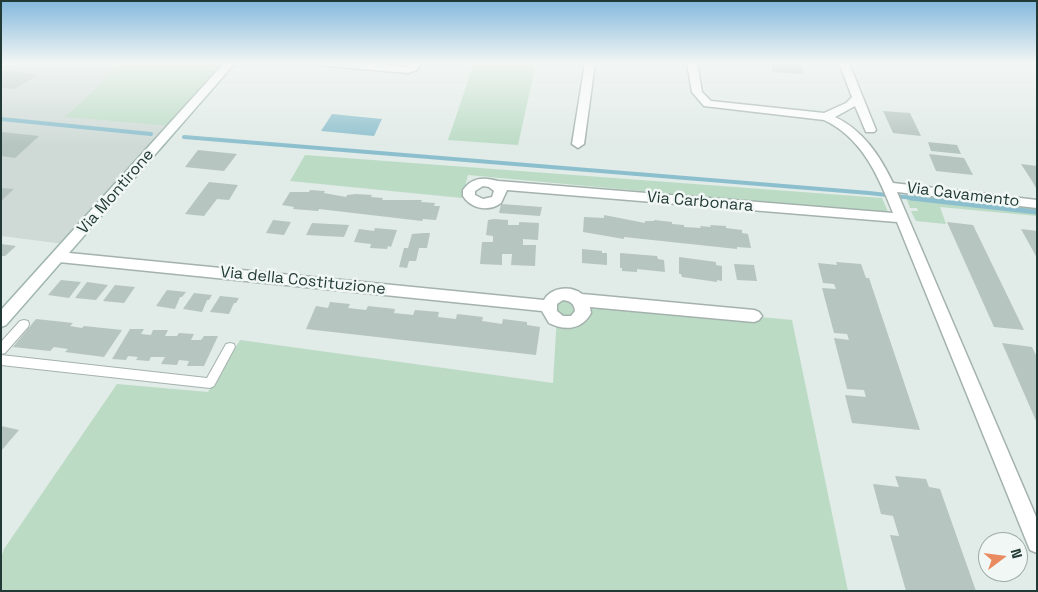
<!DOCTYPE html>
<html>
<head>
<meta charset="utf-8">
<style>
  body { margin:0 }
  #map { position:relative; width:1038px; height:592px; overflow:hidden; background:#e1ebe7; font-family:"Space Grotesk",sans-serif }
  canvas { display:block }
  .frame { position:absolute; inset:0; border:2px solid #223a35; pointer-events:none }
  .north { position:absolute; left:978px; top:532px; width:50px; height:50px; box-sizing:border-box; background:#f1f7f5; border:1px solid #9eaba8; border-radius:50%; rotate:75deg; font-size:14px; font-weight:700; line-height:20px; text-align:center; color:#223a35 }
  .north::after { content:''; display:block; margin:auto; width:18px; height:22px; background:#ea8a60; clip-path:polygon(50% 0,100% 100%,50% 72%,0 100%) }
</style>
</head>
<body>
<div id="map">
<canvas width="1038" height="592"></canvas>
<div class="frame"></div>
<div class="north">N</div>
</div>
<script>
const ctx = document.querySelector('canvas').getContext('2d');
ctx.lineJoin = 'round';
function paint(path, color) { ctx.fillStyle = color; ctx.fill(path, 'evenodd'); }
function stroke(path, color, width, dash) { ctx.strokeStyle = color; ctx.lineWidth = width; ctx.lineCap = dash ? 'butt' : 'round'; ctx.setLineDash(dash || []); ctx.stroke(path); }
function drawText(font, color, halo, rows, align = 'center') {
  ctx.font = font + ' "Space Grotesk",sans-serif'; ctx.lineWidth = 5; ctx.setLineDash([]); ctx.textBaseline = 'middle'; ctx.strokeStyle = halo; ctx.fillStyle = color; for (const [text, x, y, turn = 0] of rows) {
    ctx.save(); ctx.translate(x, y); ctx.rotate((+turn || 0) * Math.PI / 180); ctx.textAlign = isNaN(turn) ? turn : align; if (halo) ctx.strokeText(text, 0, 0); ctx.fillText(text, 0, 0); ctx.restore();
  }
}
const built = new Path2D(`
  M1,63H230L64,244L1,236Z`);
const green = new Path2D(`
  M124,63H230L174,126L65,117Z
  M474,63H536L518,145L448,140Z
  M305,155L882,198L889,214L468,175L462,198L290,181Z
  M904,192L1037,207V216L940,207L946,224L916,221L911,211H918L917,208H910Z
  M558,298L792,320L848,591H1V558L4,549L117,384L208,392L240,340L553,383Z`);
const water = new Path2D(`
  M332,114L382,119L374,136L321,131Z`);
const streamFar1 = new Path2D(`
  M1,119L151,134
  M184,137L869,193L922,199`);
const stream = new Path2D(`
  M911,198L1037,212`);
const building = new Path2D(`
  M770,63H800L804,74L773,72Z
  M1,71H10L39,75L14,89L1,88Z
  M883,111L910,113L921,136L893,133Z
  M1,132L39,136L15,158L1,156Z
  M928,142L957,145L961,154L931,151Z
  M198,150L237,154L224,171L185,167Z
  M929,154L964,158L973,175L936,171Z
  M1021,164L1037,166V190L1032,181Z
  M209,182L238,185L229,200L217,199L204,216L185,214Z
  M1,188L14,189L1,201Z
  M310,190L325,191L324,193L346,197L347,195L356,194L372,195L371,197L383,198L382,200H422L421,202L435,203L434,206H440L436,220L423,219L422,221L319,209L318,211L293,209L294,207L282,205L290,192H309Z
  M501,204L542,207L540,216L499,213Z
  M604,215L645,223V221H654V220L672,222V224L684,225V227L701,228L700,226L711,227L710,225L726,226V228L742,230V233L748,234L751,248L737,247V249L624,237V239L583,232L584,217L604,218Z
  M494,219L508,220V225H519V222L539,223L538,240L523,239V245H536L535,266L511,265L512,254H502V265L480,264L482,242H493V236L486,235L488,220Z
  M273,220L291,222L284,235L266,233Z
  M947,222L973,225L1024,330L994,327Z
  M312,223L349,225L344,237L306,235Z
  M375,228L397,230L391,247L388,246L387,249L370,248L371,244L354,242L359,229L374,231Z
  M1021,229L1037,231V258Z
  M424,233H430L427,248H419L416,261H409L407,268L399,267L404,248H408L412,234Z
  M1,244L16,246L5,256H1Z
  M582,249L602,251V253H607V265L582,263Z
  M620,253L657,256L658,259L664,260L665,272L637,269V272L622,271V268H620Z
  M679,257L716,262V265L722,266V281L717,280V282L682,277L681,274H679Z
  M836,262L861,264L866,278H869L920,430L852,423L845,395L866,397L864,390L847,389L834,338L849,340L847,334L834,333L822,288L836,289L834,284L823,283L818,263L837,265Z
  M734,264L754,265L757,281L737,280Z
  M61,280L81,282L69,298L48,295Z
  M87,282L108,285L96,300L75,298Z
  M115,285L135,287L124,303L103,301Z
  M167,290L186,292L182,297H180L175,309L156,306Z
  M194,293L212,295L209,300H207L202,312L183,309Z
  M220,296L239,298L236,303H234L229,314L210,312Z
  M330,302L350,304L348,308L366,310L368,306L395,309L394,313L413,315L415,310L439,312L438,317L456,319L457,314L483,317L482,321L502,324L503,319L527,322V325L540,327L536,355L306,329L316,306L328,308Z
  M36,319L73,323L70,326L82,328L84,326L122,330L104,357L65,352L68,349L54,347L50,351L13,347Z
  M130,329H144L141,334L151,335L153,330H168L165,336H177L179,333L194,334L191,340H201L204,336H218L204,366H187L189,361L179,360L177,365L161,364L165,357H151L149,361L136,360L138,357L128,356L126,360L112,359Z
  M1002,343L1032,347L1037,357V423Z
  M1,426L19,430L1,451Z
  M895,476L926,479L929,487L940,489L976,591H906L890,535L899,536L893,516L881,514L873,484L899,487Z`);
const lane = new Path2D(`
  M24,320L28,321L29,324L28,327L5,353L1,354V342L20,321Z
  M230,343L234,344L235,347L214,386L210,388L1,365V355L207,378L226,344Z`);
const street = new Path2D(`
  M322,63H366L407,67L411,63H421L417,70L408,73L327,66Z
  M585,63H595L584,144L578,148L572,144Z
  M687,63H697L702,92L711,101L824,113L846,103L852,97L839,63H849L876,130L874,132H866L855,106L835,117C863,130 880,156 893,183L1037,200V208L897,192L1037,519V553L1030,550L897,222L507,190L501,203C489,212 471,209 463,196V190C472,177 484,177 498,181L893,213C878,175 862,138 824,120L704,106L692,92ZM483,186L489,187L494,191L492,197L483,199L475,195V191Z
  M59,252L544,300C551,287 571,285 582,294L754,310L759,312L762,316L759,320L754,322L590,307L591,313C582,330 564,331 549,323L542,311L59,262L54,261L52,257L54,253ZM563,300C570,301 574,303 575,311L571,316H563L557,311V304Z`);
const secondary = new Path2D(`
  M224,63H235L6,325L1,327V310Z`);
const streetNames = [
  ["Via Montirone",116,192,-49],
  ["Via Cavamento",963,195,7],
  ["Via Carbonara",700,202,5],
  ["Via della Costituzione",303,281,6]
];
paint(built, '#cfdad6');
paint(green, '#bbdbc5');
paint(water, '#8cbfcd');
stroke(streamFar1, '#8cbfcd', 4);
stroke(stream, '#8cbfcd', 5);
paint(building, '#b6c5c0');
stroke(lane, '#a4b2ae', 2);
stroke(street, '#a4b2ae', 3);
stroke(secondary, '#a0b6af', 3);
paint(lane, '#fff');
paint(street, '#fff');
paint(secondary, '#fff');
const sky = ctx.createLinearGradient(0, 0, 0, 146);
sky.addColorStop(0, '#83b8dd');
sky.addColorStop(0.43, '#f2f6f4');
sky.addColorStop(1, '#f2f6f400');
ctx.fillStyle = sky;
ctx.fillRect(0, 0, 1038, 146);
drawText('16px', '#223a35', '#f1f7f5', streetNames);
</script>
</body>
</html>
